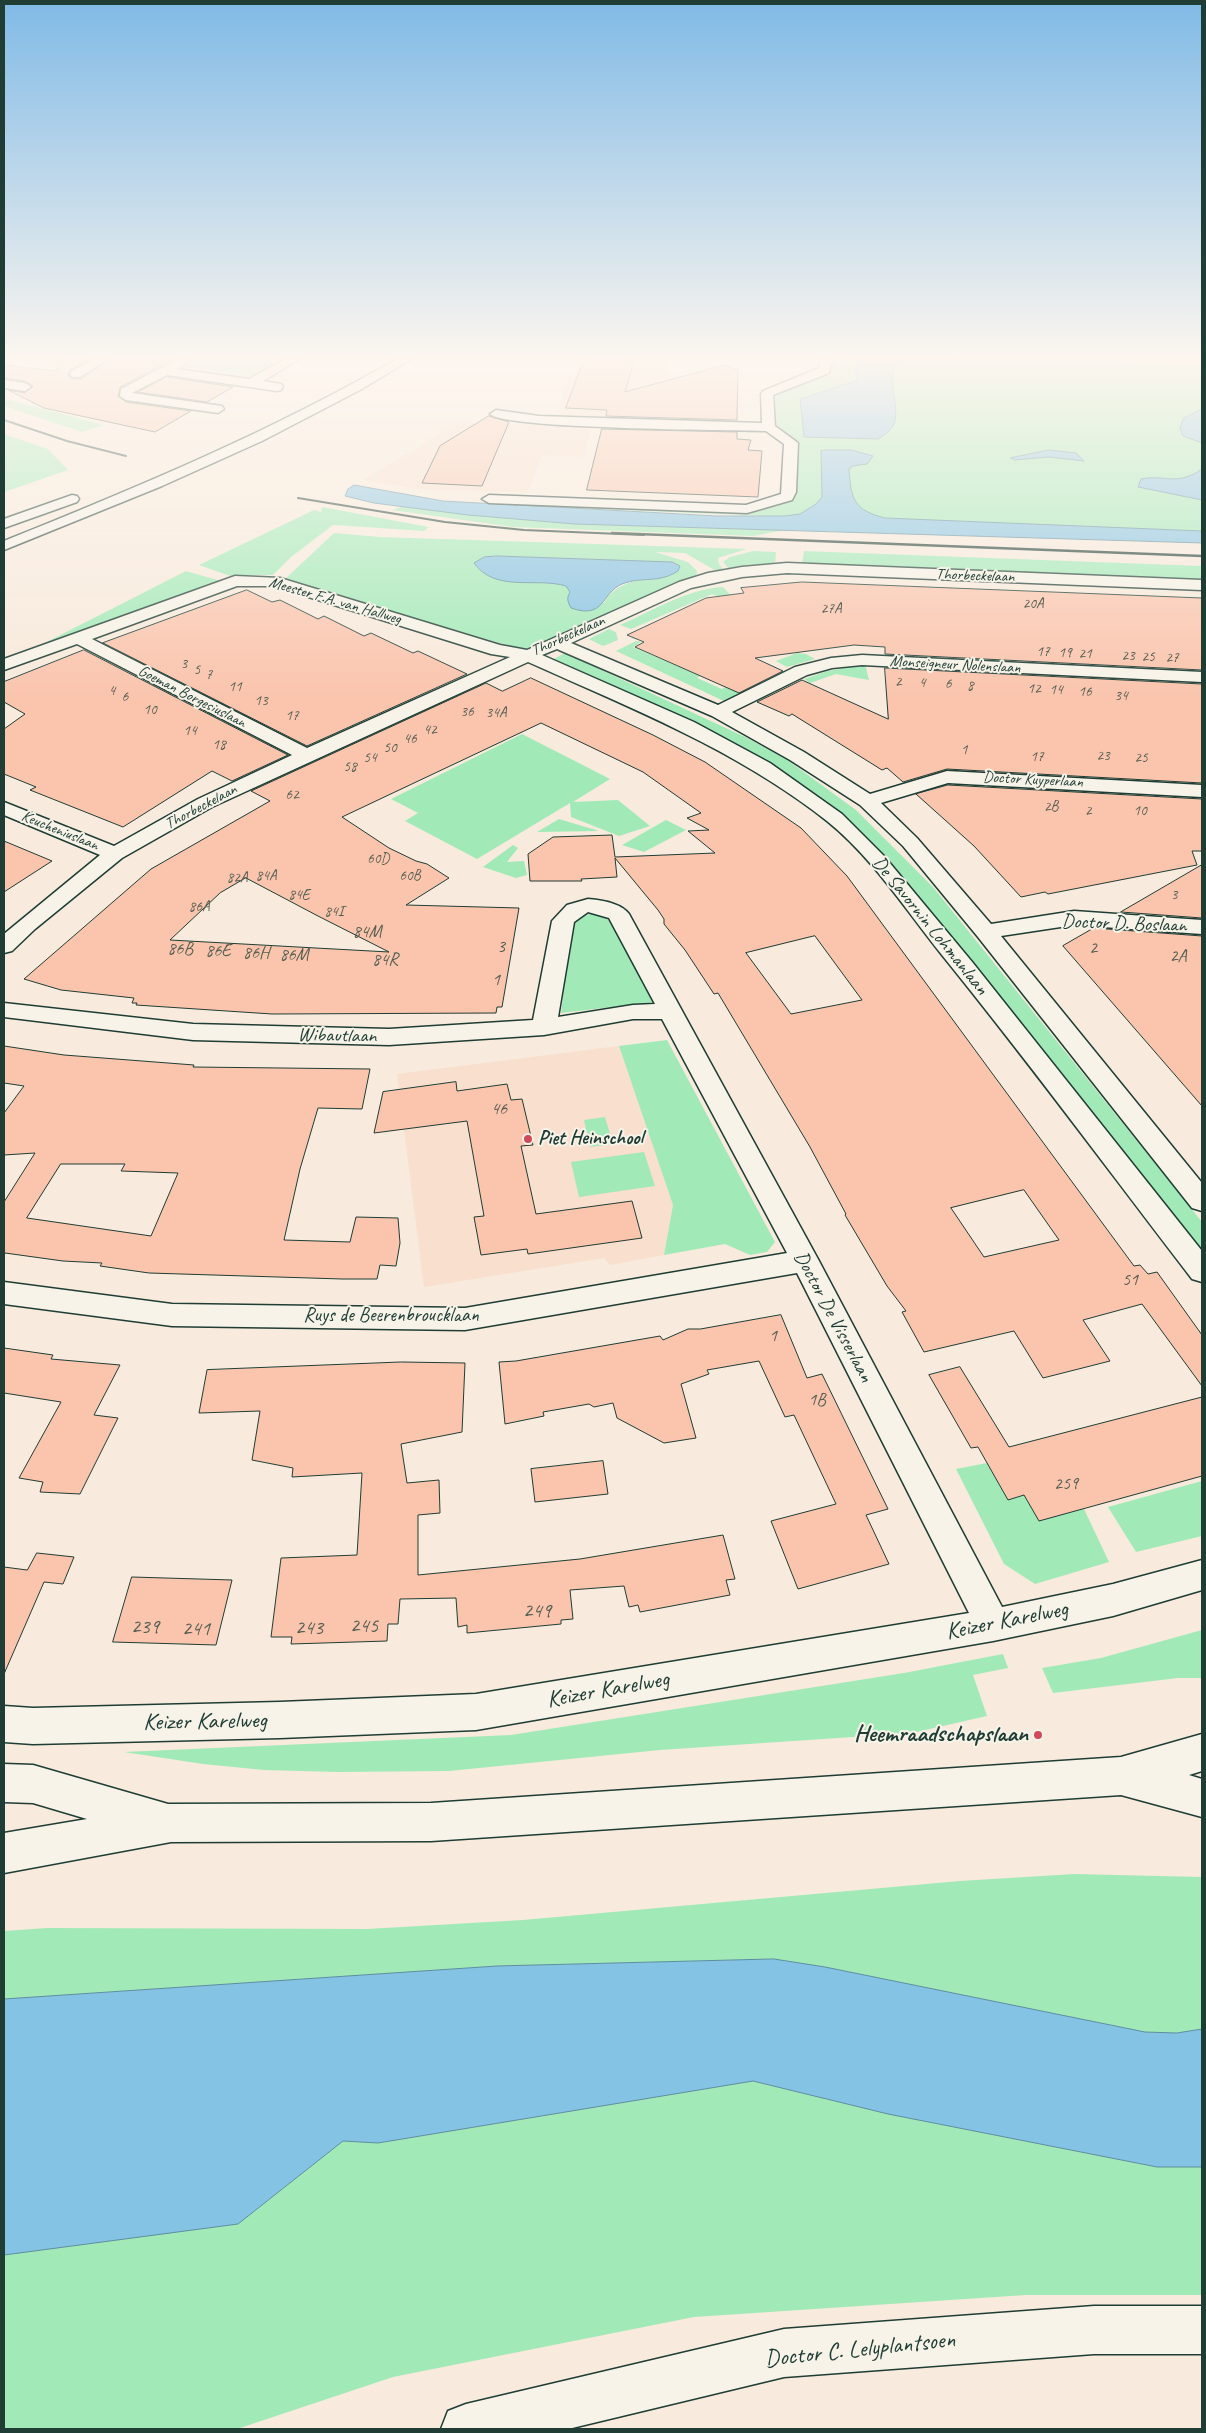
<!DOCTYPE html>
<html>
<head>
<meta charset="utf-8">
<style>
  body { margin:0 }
  #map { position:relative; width:1206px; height:2433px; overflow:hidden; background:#f8eadc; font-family:Caveat,sans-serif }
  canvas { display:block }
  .frame { position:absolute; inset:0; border:5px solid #1f3d34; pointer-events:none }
</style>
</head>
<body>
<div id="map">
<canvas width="1206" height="2433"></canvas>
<div class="frame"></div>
</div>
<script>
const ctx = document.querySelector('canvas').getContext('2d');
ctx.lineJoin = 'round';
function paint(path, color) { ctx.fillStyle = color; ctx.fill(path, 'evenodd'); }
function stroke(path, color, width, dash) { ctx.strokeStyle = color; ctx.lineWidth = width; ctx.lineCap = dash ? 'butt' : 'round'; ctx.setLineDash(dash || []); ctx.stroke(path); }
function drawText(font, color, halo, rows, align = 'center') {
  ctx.font = font + ' Caveat,sans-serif'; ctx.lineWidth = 4; ctx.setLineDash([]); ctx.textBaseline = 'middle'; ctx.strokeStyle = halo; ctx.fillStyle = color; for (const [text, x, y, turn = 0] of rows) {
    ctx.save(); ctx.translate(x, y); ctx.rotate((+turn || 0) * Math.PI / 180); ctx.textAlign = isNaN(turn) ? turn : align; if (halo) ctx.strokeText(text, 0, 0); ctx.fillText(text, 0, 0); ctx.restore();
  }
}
const built = new Path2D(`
  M590,360H668L658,419L558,415L566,381Z
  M459,422L592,426L584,457L542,455L528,492L423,490L363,480Z
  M619,1046L673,1205L664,1255L610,1265L604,1258L424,1287L397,1074Z`);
const green = new Path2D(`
  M194,360H257L278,363L255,376L182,367Z
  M834,360H1088L1202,365V534L523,506L530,502L753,511L795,498L797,443L776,424L774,393L826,373Z
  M6,399L104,425L82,432L4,406Z
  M4,434L48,449L68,470L4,492Z
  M405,506C532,523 656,526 784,530L754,536L513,527L392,510Z
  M322,507L429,527L424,531L333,525L291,557L273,575H245L233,577L199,565L314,510L321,512Z
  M334,533L380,537L747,549L718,558L719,564L724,571L718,572L685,553L655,552L688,562L697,571L696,577L666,587L527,649H520L284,580ZM497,556L672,562L680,566L678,571L672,575C646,580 618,578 604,603L570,593L567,586C532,575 510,591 476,567L484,557Z
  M753,551L776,552L775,565L730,570L723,562L730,557Z
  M804,551L1202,566V581L802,564Z
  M186,571L221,581L27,652Z
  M723,587L735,600L730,601L712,594L631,629L620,625C652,611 687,589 723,587Z
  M609,629L616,632L618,640L603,646L589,639Z
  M636,641L641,642L633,647L700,676L697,678L722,689L759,668L775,675L724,701L616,651Z
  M565,653L745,737L786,759L856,810L933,887L1202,1222V1259L955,941L914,891L844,819L658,708L552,660Z
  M797,653L806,654L815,659L787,667L776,661Z
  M865,664L869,680L836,674L810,683L804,679L828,671Z
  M522,734L610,779L573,802L618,800L650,826L619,836L571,817L570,803L477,859L405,821L418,813L391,799Z
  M559,819L599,831L537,832Z
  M666,820L686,830L644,852L622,845Z
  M513,845L518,848L507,862L524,861L527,875L516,878L483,867Z
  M599,913L614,924L655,1002L561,1013L572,924L582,915Z
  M667,1040L775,1242L767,1252L750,1255L725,1244L664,1255L673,1205L619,1046Z
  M605,1117L613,1144L590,1147L584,1120Z
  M644,1152L655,1186L579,1197L571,1162Z
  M987,1463L1008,1499L1024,1495L1084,1509L1109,1562L1035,1584L1004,1564L956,1469Z
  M1202,1481V1536L1136,1552L1108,1507Z
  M1202,1630V1678H1178L1053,1693L1042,1668L1101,1658Z
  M1003,1654L1008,1668L973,1675L987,1716L912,1733L660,1750L449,1771L338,1772L264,1770L203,1764L124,1752L511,1735L904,1673Z
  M1074,1874L1202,1877V2029L1177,2033L1145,2032L825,1967L774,1959L497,1966L4,1999V1931L47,1928L367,1929L523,1920L960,1881Z
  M753,2081L888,2114L1157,2167H1202V2295H1026L694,2317L393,2377L237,2429H4V2255L238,2224L343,2141L379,2143Z`);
const water = new Path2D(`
  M856,360H957L908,361L897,364C885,382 902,407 893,426C890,431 883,436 878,439L804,437L800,399L856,381Z
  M1202,409V443L1183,436L1180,428L1183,419Z
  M826,450H851L873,456L867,464L853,466L849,469C851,500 854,510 885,518L1202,531V543L575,524L468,515L374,503L345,496L348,489L354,485L443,501L717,516H785L800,514L816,504L822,497L821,451Z
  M1049,450L1076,453L1084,461L1049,457L1014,460L1011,458Z
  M1202,469V500L1138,487L1141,479C1166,474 1176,487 1202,469Z
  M497,556L672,562L680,566L678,571C658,584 642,576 622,584C601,593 605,620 571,608C568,602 566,599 570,592L566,586C537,577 495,593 474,563L484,557Z
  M774,1959L825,1967L1145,2032L1177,2033L1202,2029V2167H1157L888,2114L753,2081L378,2143L343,2141L238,2224L4,2255V1999L497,1966Z`);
const building = new Path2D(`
  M58,360H88L70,370L68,375L72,379H81L109,360H170L120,387L118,396L126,402L191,411L155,432L44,408L8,390L25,393L33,386L25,381L4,378V365L57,371Z
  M584,360H634L625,392L724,365L738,370L737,420L606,416L607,410L566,408Z
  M167,377L233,387L207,402L138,392Z
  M489,416L509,422L482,486L422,483L440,446Z
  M602,429L737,432V439L751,440L748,450L762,451L758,497L587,490Z
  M802,582L1202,598V670L885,654V647L854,645L755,658L783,671L739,693L635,647L644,642L627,635L706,598L744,593L741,588Z
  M247,590L272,602L280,600L318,619L324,616L364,636L371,633L413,653L418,651L467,674L307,746L103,643Z
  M84,650L288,755L232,781L212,771L123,827L30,790L36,787L4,774V729L25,714L4,702V682Z
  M885,668L1202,684V783L947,769L903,782L887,768L882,770L792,714L789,716L757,702L802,680L888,719Z
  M531,678L653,735L705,762L801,828L847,876L1134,1266L1140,1265L1148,1274L1157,1272L1202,1335V1386L1142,1304L1083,1320L1110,1361L1043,1378L1014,1331L924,1352L902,1312L906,1311L887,1286L845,1215L846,1214L810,1147L718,993L714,994L685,950L664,924V919L658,910L615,858L617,877L581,879L582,881H530L528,854L553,837L612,835L615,857L715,853L688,831L709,830L687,818L701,813L643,772L541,723L342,817L389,848L416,861L427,864L449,878L406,905L519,908L502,1007H497L496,1013L272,1014L136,1005L137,1003H132L134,998L61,990L24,979L151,869L270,801L251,791L486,683L502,691ZM246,878L318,916L389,952L170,940L220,893ZM815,936L862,1000L791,1014L746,953ZM1024,1190L1059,1240L984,1257L951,1208Z
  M948,785L1202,799V851H1192L1197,865L1048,894L1045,892L1021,897L974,846L916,794Z
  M4,841L52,861L4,892Z
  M1202,865V918L1121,912Z
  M1094,928L1202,936V1106L1063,946Z
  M4,1046L64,1055L194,1065L193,1067L370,1069L362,1109L318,1108L300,1169L284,1240L350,1242L356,1217L398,1218L400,1243L396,1266L380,1265L377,1279H342L149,1273L100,1266L102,1263L63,1261L5,1253L4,1255V1202L35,1153L4,1155V1113L24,1086L4,1083ZM61,1164H125L121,1171L178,1173L151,1236L27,1218Z
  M456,1082L457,1091L507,1084L511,1100L522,1099L533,1145L521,1146L536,1214L632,1201L642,1238L528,1254L527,1249L481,1255L474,1217L484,1216L467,1121L374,1133L383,1092Z
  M781,1315L807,1378L822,1374L888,1509L866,1515L889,1564L798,1589L771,1521L836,1504L794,1415L785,1417L759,1361L707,1370L709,1374L681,1384L696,1438L664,1443L617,1418L613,1403L594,1407L589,1404L543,1412L544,1416L505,1424L499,1362L516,1361L660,1336L663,1340L688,1329H700Z
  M4,1348L53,1355L51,1359L120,1365L94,1415L118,1418L80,1494L40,1492L43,1482L19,1478L61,1402L4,1393Z
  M401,1362L465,1363L462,1432L401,1444L407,1483L439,1480L440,1513L418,1515V1575L580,1559L723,1535L735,1579L726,1580L730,1595L640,1612L638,1605L629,1607L624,1586L570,1590L573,1619L561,1620V1624L467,1633V1625L458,1627L456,1598L400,1599L398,1624H388L387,1641L291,1644L292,1637H271L281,1558L357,1555L362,1473L292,1477L293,1468L252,1460L260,1411L199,1413L207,1370Z
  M960,1367L1009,1447L1202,1397V1476L1039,1521L1024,1495L1008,1500L978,1447L971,1448L929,1375Z
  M603,1461L608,1494L535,1502L531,1469Z
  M37,1553L74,1557L63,1584L44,1582L4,1674V1567L27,1570Z
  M132,1577L232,1580L216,1645L113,1642Z`);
const minor = new Path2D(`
  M92,360H107L80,377H72L70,374L72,371Z
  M176,360H191L177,369L249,379L283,360H298L263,381L281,384L283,387L281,390L277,391L167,375L132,393L222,406L224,409L218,413L126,400L120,396L121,389Z
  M820,360H832L829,373L773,395L775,426L798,443L796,492L792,500L747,513L489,503L482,499L489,495L746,505L781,494L784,444L766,431C731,430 502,429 490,414L496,410L539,416L762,423L761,394L763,391L819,368Z
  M4,380L25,383L31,387L25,391L4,388Z
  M787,563L1202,580V590L787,573L742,577L691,588L571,643L718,705L795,667L831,658L862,655L1202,672V682L862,665L832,668L807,675L732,712L804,752L870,794L947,771L1202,785V797L948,783L881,803L917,838L991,924L1074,911L1202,920V934L1074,925L1001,936L1202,1183V1211L1192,1208L978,937L903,846L860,805L790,760L712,716L557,649L542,655L694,722L770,763L842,814L884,856L973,963L1202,1251V1282L1192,1279C1109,1171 1028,1061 942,955C906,910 872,857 827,821C737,750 631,708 528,662L212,807L122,858L35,929L12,951L4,953V934L100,855L4,815V802L114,846L198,799L292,755L77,644L4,670V659L235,576L280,578L500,645L527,650L679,582L708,573L742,567ZM237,586H273L491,654L510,657L307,748L92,639Z
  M588,899C601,900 621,903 629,914L819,1261L1002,1607L1113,1584L1202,1560V1590L1113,1616L993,1641L476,1730L280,1738L33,1744L4,1742V1706L33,1708L280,1702L476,1694L969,1613L797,1273L465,1330L172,1326L4,1304V1282L172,1304L465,1308L787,1253L662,1019H633L544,1035L389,1045L193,1040L4,1017V1003L193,1024L389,1029L533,1020L552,921L567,905ZM588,912L609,918L655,1004L633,1005L558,1017L574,922Z
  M1094,2306H1202V2354H1094L784,2377L568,2429H441L448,2411L466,2404L784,2329Z`);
const secondary = new Path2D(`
  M1202,1734V1771L1189,1775L1202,1779V1817L1121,1795L431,1841L171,1842L4,1873V1833L87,1819L33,1803L4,1802V1764L33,1765L168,1804L431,1803L1121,1757Z`);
const motorway = new Path2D(`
  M395,360H410L360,390L262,441L162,486L4,550V541C138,487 270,432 395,360Z
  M72,495L77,496L79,499L77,502L4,528V519Z`);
const railFar1 = new Path2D(`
  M4,420L67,441L126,456
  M298,498L445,522L524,530L644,535`);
const rail = new Path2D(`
  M612,533L1202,556`);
const markers = [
  [528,1139,5,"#d1495b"],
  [1038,1735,5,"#d1495b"]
];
const farNumbernames = [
  ["20A",1033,604],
  ["27A",831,609],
  ["17",1043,652],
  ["19",1065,653],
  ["21",1085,654],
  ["23",1128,656],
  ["25",1148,657],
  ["27",1172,658],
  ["3",184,664],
  ["5",197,670],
  ["7",209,675],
  ["2",898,682],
  ["4",922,683],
  ["6",948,684],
  ["8",970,686],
  ["11",235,687],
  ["12",1034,689],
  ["14",1056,690],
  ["4",112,691],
  ["16",1085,692],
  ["34",1121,696],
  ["6",125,697],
  ["13",261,701],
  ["10",150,710],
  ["36",467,712],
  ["34A",496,713],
  ["17",292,716],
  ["42",430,730],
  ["14",190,731],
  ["46",410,739],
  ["18",219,745],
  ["50",390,748],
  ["1",964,750],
  ["23",1103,756],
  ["17",1037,757],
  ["54",370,758],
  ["25",1141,758],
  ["58",350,767],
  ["62",292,795],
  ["2B",1051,807],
  ["2",1088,811],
  ["10",1140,811],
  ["60D",378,859],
  ["84A",266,876],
  ["60B",410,876],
  ["82A",237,878],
  ["84E",299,895],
  ["3",1174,895],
  ["86A",199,907],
  ["84I",334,912]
];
const farStreetnames = [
  ["Thorbeckelaan",975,576,2],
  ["Meester F.A. van Hallweg",335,601,16],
  ["Thorbeckelaan",568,636,-24],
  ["Monseigneur Nolenslaan",955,665,3],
  ["Goeman Borgesiuslaan",192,697,27],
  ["Doctor Kuyperlaan",1033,780,3],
  ["Thorbeckelaan",201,807,-28],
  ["Keucheniuslaan",60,831,22]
];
const numberNames = [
  ["84M",367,932],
  ["3",501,947],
  ["2",1093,948],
  ["86B",180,949],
  ["86E",218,951],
  ["86H",256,953],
  ["86M",294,955],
  ["2A",1178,956],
  ["84R",385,960],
  ["1",496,980],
  ["46",499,1109],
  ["51",1130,1280],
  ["1",773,1336],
  ["1B",817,1400],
  ["259",1066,1484]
];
const streetNames = [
  ["Doctor D. Boslaan",1124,924,2],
  ["De Savornin Lohmanlaan",930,926,51],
  ["Wibautlaan",337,1036,1],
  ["Ruys de Beerenbroucklaan",391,1316],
  ["Doctor De Visserlaan",833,1317,62]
];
const poiNames = [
  ["Piet Heinschool",538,1139]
];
const nearNumbernames = [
  ["249",537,1611],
  ["245",364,1626],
  ["239",145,1627],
  ["243",309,1628],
  ["241",196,1629]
];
const nearStreetnames = [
  ["Keizer Karelweg",1007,1621,-11],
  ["Keizer Karelweg",608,1690,-10],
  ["Keizer Karelweg",205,1722,-1],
  ["Doctor C. Lelyplantsoen",860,2350,-6]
];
const nearPoinames = [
  ["Heemraadschapslaan",1028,1735]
];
paint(built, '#f9dfce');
paint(green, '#a1eab8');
paint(water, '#84c3e4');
stroke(water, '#5c8d9e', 1);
paint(building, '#fac4ad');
stroke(building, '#1f3d34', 1);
stroke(minor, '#1f3d34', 3);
stroke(secondary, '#1f3d34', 3);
stroke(motorway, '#1f3d34', 3);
paint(minor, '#f7f3e8');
paint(secondary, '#f7f3e8');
paint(motorway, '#f7f3e8');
stroke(railFar1, '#1f3d34', 2);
stroke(rail, '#1f3d34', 2.5);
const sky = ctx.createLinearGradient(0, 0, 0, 701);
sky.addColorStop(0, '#80bae6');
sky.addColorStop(0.51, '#fcf6ef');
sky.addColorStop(1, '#fcf6ef00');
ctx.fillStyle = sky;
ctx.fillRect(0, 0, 1206, 701);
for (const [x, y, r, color] of markers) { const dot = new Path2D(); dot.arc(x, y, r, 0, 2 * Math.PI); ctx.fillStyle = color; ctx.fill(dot); stroke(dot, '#f7f3e8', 2); }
drawText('15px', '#565f52', null, farNumbernames);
drawText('16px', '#1f3d34', '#f7f3e8', farStreetnames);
drawText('18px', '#565f52', null, numberNames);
drawText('20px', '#1f3d34', '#f7f3e8', streetNames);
drawText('bold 20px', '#1f3d34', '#f7f3e8', poiNames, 'left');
drawText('21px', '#565f52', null, nearNumbernames);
drawText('24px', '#1f3d34', '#f7f3e8', nearStreetnames);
drawText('bold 24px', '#1f3d34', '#f7f3e8', nearPoinames, 'right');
</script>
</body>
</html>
